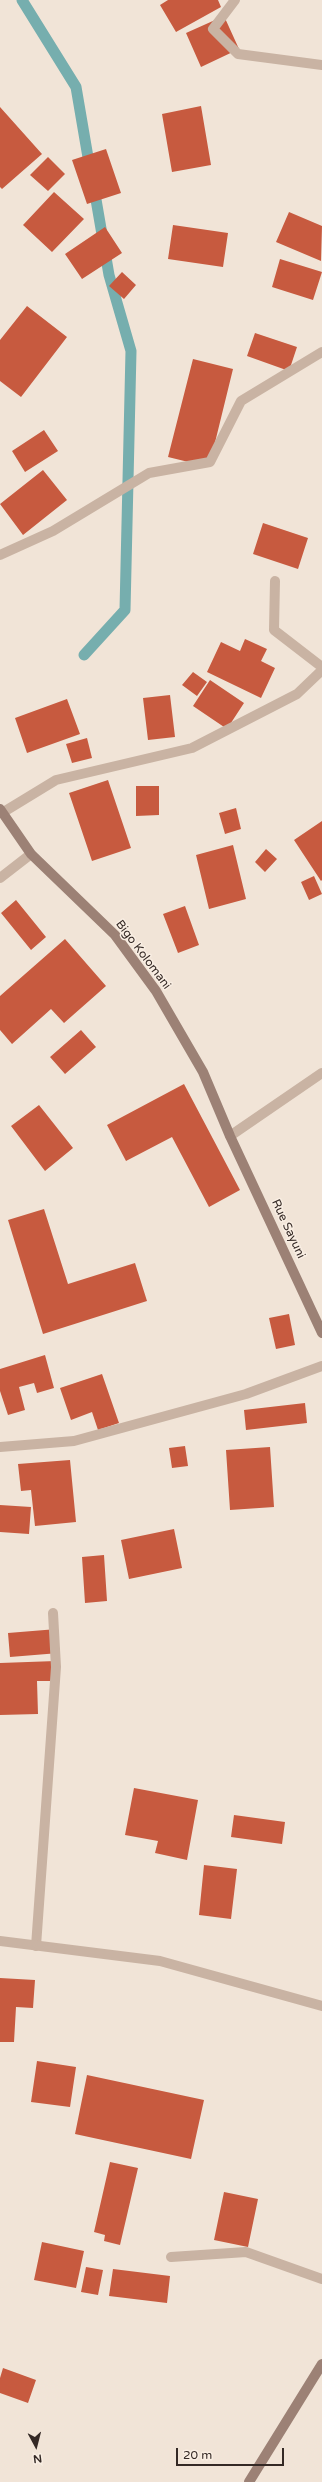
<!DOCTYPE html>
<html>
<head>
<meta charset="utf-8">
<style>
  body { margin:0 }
  #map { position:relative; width:322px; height:2482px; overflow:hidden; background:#f1e4d7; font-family:"Varela Round",sans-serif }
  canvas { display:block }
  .north { position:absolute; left:16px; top:2426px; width:40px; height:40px; -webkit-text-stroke:3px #f9eee3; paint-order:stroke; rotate:173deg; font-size:11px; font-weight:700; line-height:16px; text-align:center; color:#342925 }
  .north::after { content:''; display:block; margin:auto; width:14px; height:18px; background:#342925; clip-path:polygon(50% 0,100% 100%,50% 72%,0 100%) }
  .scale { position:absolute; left:176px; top:2448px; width:108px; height:18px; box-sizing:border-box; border:2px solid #342925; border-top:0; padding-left:5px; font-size:12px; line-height:14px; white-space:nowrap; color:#342925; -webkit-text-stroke:3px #f9eee3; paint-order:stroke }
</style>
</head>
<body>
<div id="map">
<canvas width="322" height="2482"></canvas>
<div class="north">N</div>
<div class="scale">20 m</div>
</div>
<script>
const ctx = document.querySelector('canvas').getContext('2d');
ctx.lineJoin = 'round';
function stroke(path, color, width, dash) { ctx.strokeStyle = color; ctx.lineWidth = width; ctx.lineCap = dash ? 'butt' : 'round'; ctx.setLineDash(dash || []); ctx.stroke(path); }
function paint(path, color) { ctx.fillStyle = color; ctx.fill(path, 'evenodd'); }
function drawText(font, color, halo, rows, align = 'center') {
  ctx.font = font + ' "Varela Round",sans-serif'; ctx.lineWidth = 3; ctx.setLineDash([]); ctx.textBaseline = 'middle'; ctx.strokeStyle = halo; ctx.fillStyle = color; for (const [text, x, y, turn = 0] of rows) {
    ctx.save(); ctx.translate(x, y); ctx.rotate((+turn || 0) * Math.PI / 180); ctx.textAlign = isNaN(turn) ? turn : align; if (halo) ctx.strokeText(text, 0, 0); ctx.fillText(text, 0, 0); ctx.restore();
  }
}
const stream = new Path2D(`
  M22,0L76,87L90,169
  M84,655L125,610L131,351L109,275L94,188`);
const building = new Path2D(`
  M168,0H218L221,7L176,32L160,5Z
  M224,16L239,49L201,67L186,33Z
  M201,106L211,165L172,172L162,114Z
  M0,107L42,154L2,189L0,187Z
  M106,149L121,193L87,204L72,160Z
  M48,157L65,174L48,191L30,175Z
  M54,192L84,219L52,252L23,225Z
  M289,212L322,226L321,261L276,242Z
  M173,225L228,233L223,267L168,259Z
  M105,227L122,253L82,279L65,254Z
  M280,259L322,272L313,300L272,287Z
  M122,272L136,285L124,299L109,286Z
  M27,306L67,337L21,397L0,381V340Z
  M255,333L297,347L289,371L247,356Z
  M193,359L233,369L209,467L168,457Z
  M44,430L58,451L25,472L12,451Z
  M43,470L67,500L23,535L0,504Z
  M263,523L308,538L298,569L253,554Z
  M245,639L267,649L261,661L275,668L261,698L207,672L221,642L240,651Z
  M193,672L207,682L197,696L182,685Z
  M210,680L244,703L227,729L193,706Z
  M170,695L175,737L148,740L143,698Z
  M67,699L80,734L27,753L15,718Z
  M87,738L92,758L72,763L66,744Z
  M108,780L131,848L92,861L69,793Z
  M136,786H159V815L136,816Z
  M236,808L241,829L225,834L219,813Z
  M322,821V880L321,881L294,840Z
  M233,845L246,899L209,909L196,855Z
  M266,849L277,859L265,872L255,862Z
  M314,876L322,894L309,900L301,882Z
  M16,900L46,937L31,950L1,913Z
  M185,906L199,945L178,953L163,914Z
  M65,939L106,986L64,1023L51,1009L12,1044L0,1030V996Z
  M81,1030L96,1047L65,1074L50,1057Z
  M184,1084L240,1190L209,1207L172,1137L126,1161L107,1125Z
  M39,1105L73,1148L45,1171L11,1126Z
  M44,1209L68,1284L135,1263L147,1301L43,1334L8,1220Z
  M289,1314L295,1345L276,1349L269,1318Z
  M45,1355L54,1388L37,1393L34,1383L19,1387L25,1410L8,1415L0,1391V1369Z
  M102,1374L119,1423L98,1430L92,1412L71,1420L60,1388Z
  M305,1403L307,1423L246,1430L244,1410Z
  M185,1446L188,1466L172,1468L169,1448Z
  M270,1447L274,1507L230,1510L226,1450Z
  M70,1460L76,1522L35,1526L31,1490L21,1491L18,1464Z
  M0,1505L31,1507L29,1534L0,1532Z
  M174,1529L182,1568L129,1579L121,1540Z
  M104,1555L107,1601L85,1603L82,1557Z
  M57,1629L59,1653L10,1657L8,1633Z
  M56,1661V1681H37L38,1714L0,1715V1663Z
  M134,1788L198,1800L187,1860L155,1853L158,1841L125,1835Z
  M234,1815L285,1822L282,1844L231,1837Z
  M204,1865L237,1869L231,1919L199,1915Z
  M0,1978L35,1980L33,2008L16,2007L14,2042H0Z
  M37,2061L76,2067L70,2107L31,2102Z
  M87,2075L204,2100L191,2159L75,2134Z
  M110,2162L138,2168L120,2245L104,2241L105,2235L94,2232Z
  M224,2192L258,2199L248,2247L214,2240Z
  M42,2242L84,2251L76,2288L34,2280Z
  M86,2267L103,2270L98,2295L81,2292Z
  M113,2269L170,2276L167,2303L109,2296Z
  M3,2368L36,2380L28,2403L0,2393V2378Z`);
const lane = new Path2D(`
  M235,0L213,29L238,54L322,65
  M0,555L53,531L149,473L210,462L241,401L322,352
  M275,581L274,630L322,667
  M2,813L56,780L192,748L297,694L322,670
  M0,1447L74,1441L246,1394L322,1366
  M36,1946L56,1667L53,1613
  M171,2257L246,2252L322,2279`);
const street = new Path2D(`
  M0,878L31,854
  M230,1136L322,1073
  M0,1941L160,1961L322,2006`);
const secondary = new Path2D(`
  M0,809L31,854L115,935L156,991L203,1072L230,1136L322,1333
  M249,2482L322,2364`);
const streetNames = [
  ["Bigo Kolomani",143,955,53],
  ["Rue Sayuni",288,1229,65]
];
stroke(stream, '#76aeae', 11);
paint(building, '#c75a3f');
stroke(lane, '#c9b3a3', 10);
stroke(street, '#c9b3a3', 10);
stroke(secondary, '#9c8175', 10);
drawText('12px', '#342925', '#f9eee3', streetNames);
</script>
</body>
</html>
